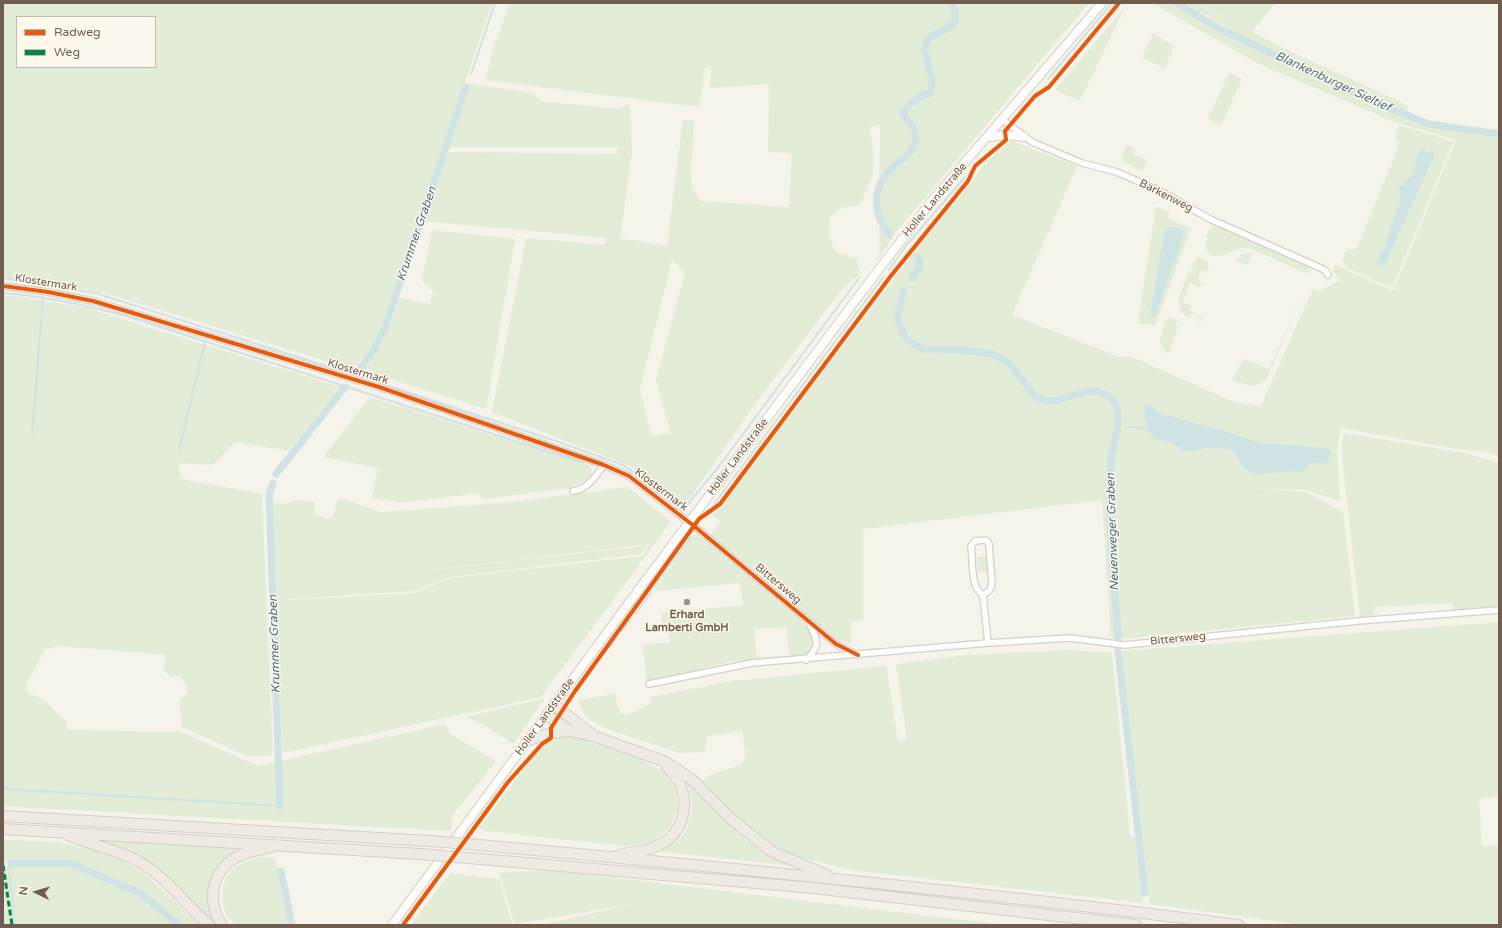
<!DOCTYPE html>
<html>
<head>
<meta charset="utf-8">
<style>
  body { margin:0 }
  #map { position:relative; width:1502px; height:928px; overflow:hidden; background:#f6f3eb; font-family:"Varela Round",sans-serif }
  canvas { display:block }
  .frame { position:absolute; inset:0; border:4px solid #715d4f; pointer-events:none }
  .legend { position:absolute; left:16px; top:16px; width:140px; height:52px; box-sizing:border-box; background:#fdf8ed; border:1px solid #c5baae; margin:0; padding:5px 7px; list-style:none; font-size:12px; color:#715d4f }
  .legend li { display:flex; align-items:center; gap:8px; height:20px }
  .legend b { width:20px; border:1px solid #c5baae }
  .north { position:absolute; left:16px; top:872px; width:40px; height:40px; -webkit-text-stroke:3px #fdf8ed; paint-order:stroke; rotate:275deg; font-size:11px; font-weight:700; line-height:16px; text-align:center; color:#715d4f }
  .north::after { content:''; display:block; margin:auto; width:14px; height:18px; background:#715d4f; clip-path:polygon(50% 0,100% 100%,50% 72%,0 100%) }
</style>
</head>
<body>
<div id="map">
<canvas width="1502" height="928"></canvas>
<div class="frame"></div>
<ul class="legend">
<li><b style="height:5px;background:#e8590c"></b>Radweg</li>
<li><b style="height:5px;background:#00873e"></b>Weg</li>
</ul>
<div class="north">N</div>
</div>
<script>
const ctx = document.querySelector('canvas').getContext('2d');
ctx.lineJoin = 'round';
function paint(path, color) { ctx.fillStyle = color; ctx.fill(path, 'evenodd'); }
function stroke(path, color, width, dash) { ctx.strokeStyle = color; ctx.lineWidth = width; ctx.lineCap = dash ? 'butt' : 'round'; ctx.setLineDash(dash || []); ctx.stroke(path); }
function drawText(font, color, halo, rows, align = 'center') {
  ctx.font = font + ' "Varela Round",sans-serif'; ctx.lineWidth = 3; ctx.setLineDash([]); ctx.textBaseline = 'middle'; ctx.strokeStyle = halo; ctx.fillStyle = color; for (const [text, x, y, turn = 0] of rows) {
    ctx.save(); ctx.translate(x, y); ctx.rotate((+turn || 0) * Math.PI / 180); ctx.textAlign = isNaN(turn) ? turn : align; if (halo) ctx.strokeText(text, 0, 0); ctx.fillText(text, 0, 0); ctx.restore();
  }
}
const green = new Path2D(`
  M3,3H492L380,332L369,351L352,369L105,293L3,277ZM17,17H155V67H17Z
  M510,3H1089L896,232L879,258L880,125L870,127L873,152V174L860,205L843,207L830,217L828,234L836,252L857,259L860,274L842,289L755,404L686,504H680L628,465L492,412L526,238L605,245L606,238L425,221L447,152L617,154L618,147H450L470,84L533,93L540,101L609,108H620L630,104L632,152L620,238L667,246L683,120L694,121L691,168L692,187L700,201L789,207L792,153L768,152L769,84L710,88L711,66L704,68L703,89L699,107L486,80L493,49ZM672,260L685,272L656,380L671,433L651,436L640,390Z
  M1152,3H1174L1205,22L1276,59L1427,125L1473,134L1499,137V457L1487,452L1458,449L1341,428L1337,449L1340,501L1306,490L1245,488L1306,492L1343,512L1355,616L1120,639L1111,637L1102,500L863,529V620L851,621V644L836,639L788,600V597L710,535L721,521L713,516L916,249L972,181C982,164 995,154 1011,141L1077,166L1012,315L1119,357H1132L1234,402L1261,406L1313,289L1319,291L1339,281V278L1333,271L1335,265L1393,291L1456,140L1392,121L1259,64ZM1150,403L1158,413L1215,428L1260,443L1327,448L1328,463L1244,468L1232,450L1213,447L1183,452L1176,445L1152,438C1146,427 1144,419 1144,407Z
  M1184,3H1195L1291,52L1403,103L1408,107L1407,112L1292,62L1251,41Z
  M1197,3H1275L1252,32Z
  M1125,7L1080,101L1055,90Z
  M1153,33L1174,46L1165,68L1142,58Z
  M1229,73L1242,79L1221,125L1208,119Z
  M1399,125L1453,142L1392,288L1347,268L1342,259L1346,251L1357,248L1400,143L1395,136ZM1421,149L1428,152L1432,151L1435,154L1386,262L1382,266L1377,260L1383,251L1394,217L1400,203V189L1414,172L1416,157Z
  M1127,145L1135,148L1133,154L1147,160L1142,171L1121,160Z
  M1156,206L1169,212L1167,218L1191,228L1155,325L1138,324Z
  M1217,226L1309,266L1310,273L1308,274L1247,247C1233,247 1214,266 1205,248L1208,238L1206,237L1210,228Z
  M432,230L515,239L486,409L362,370C382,349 390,325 400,298L429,304L434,293L422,280Z
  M1247,253L1252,254L1247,265L1236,260L1241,255Z
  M1197,257L1207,261L1209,265L1206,272L1202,270L1197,280L1202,283L1200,287L1190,283L1182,302L1192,306L1190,311L1203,317L1200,323H1198L1200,317L1191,313L1189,318C1166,306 1190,274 1197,257Z
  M1305,290L1266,380L1254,386L1232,381L1240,365L1245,359L1269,369Z
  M3,296H15L87,308L340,387L289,451L235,442L213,465L178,463L181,479L262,494L273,755L250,757L182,727L179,700L187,694V687L180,676L170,677L163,668L167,655L60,646L45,649L28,681L25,684L28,693L41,698L66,721L67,730L181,732L258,766L445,724L450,734L496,761L453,815L451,831L3,806Z
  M1168,317L1177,320L1175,324L1179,326L1168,353C1154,343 1163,329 1168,317Z
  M370,397L589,465L593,474L578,487L482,499L479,493L417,501L399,502L372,498L378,468L323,457Z
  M1344,433L1464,453L1499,463V606L1454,610L1453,603L1374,607L1375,616L1360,617L1341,446Z
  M628,487L671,522L541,697L282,753L276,601L414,593L451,578L642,556L650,544L396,574L646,546L641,554L450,577L414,591L276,600L272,503L287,504L297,500L315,502L314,516L332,519L338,499L351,501L380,512L504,503Z
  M698,535L800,620L814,638L812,651L806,657L733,661L647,682L643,645L670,642L668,625H663L661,613L743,605L740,583L654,591L693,536ZM787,628L789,656L756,657L755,629Z
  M987,556L988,572H978L977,557Z
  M1499,622V796L1479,799L1482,846L1499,845V925H1304L1150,904L1121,651Z
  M1070,650L1112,653L1130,836L1135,837L1143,903L851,870L786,854L747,826L701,782L708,776L742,764L746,756L742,731L707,736L705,752L680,753L607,729L586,717L578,701L615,693L618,708L624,715C636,713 641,707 652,703L650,697L732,681L886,666L898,741L907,739L896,664L967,655Z
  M545,698L513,744L489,728L467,717Z
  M568,735L641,759L666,774L675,790L678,809L670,827L654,841L624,846L485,831L479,828L536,752L556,736Z
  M685,779L747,841L793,866L657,851C665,847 678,841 683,835C696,818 693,796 685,779Z
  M3,840L59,842L97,851L128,863L146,875L200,925H183L141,889L72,861L14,860L3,862Z
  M100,840L242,849L214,875L218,925L120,848Z
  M260,857L275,858L289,925H236C233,922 228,918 226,914C220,900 221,881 232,870C239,863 251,860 260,857Z
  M3,866H69L139,895L174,925H3Z
  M549,870L1005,925H543L632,904L515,924L499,873Z
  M450,873L499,879L513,925H411Z`);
const water = new Path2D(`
  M1421,149L1428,152L1432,151L1435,154L1386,262L1382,266L1376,264L1377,260L1383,251L1394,217L1400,203L1399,189L1414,172L1416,157Z
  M1168,227L1180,228L1183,232V238L1155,317L1150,316L1164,233Z
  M1150,403L1158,413L1215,428L1260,443L1327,448L1331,452L1328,463L1310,464L1303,471L1253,474L1244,468L1232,450L1213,447L1183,452L1176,445L1152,438C1146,427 1144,419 1144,407Z`);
const stream = new Path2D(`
  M471,74L495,3
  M1048,79L1112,3
  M889,270L905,247L965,177
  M3,278L95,293L355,375L556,441L623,465L678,504L683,506L687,505L720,465L859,278
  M3,293C45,296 85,305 126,316L584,463
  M1127,427L1146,428
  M32,437L43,297
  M179,450L205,342
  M715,503L884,276
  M654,587L691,537
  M635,614L651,593
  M622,631L630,620
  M597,663L615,640
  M578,690L594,668
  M3,787L7,789L280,806
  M11,863L9,871L15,925`);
const canal = new Path2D(`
  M1177,3L1218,28L1379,104L1429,124L1499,134
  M890,235C871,212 871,187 895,165C904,158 913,152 916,140C918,131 907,120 903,113C911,102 918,96 931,93L932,79L924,49L929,37L947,29L955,22V12L951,3
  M912,279L920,265L918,257
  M903,291L897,320L906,339L923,349L964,350L993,354L1009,363L1036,398C1042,399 1049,402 1054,401C1072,397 1096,383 1112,399C1126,414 1112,443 1111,461C1107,519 1114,578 1118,637
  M355,375L373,351L385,328L466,87
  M276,474L345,387
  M273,483L269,494L280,806
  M1118,651L1145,893
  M11,863H70L140,893L179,925
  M281,871L292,925`);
const minor = new Path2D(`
  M1003,120L1032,142L1082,163L1117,172L1162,192L1210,219L1325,270L1328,275
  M3,286L48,292L93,301L379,387L604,465L629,476L694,526L836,644L858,655
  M573,491C587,490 596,476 604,465
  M986,540L989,544L992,584L990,590L983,595C970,588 973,560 971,546L975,541Z
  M983,595L988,643
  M806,660C821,645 818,641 809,624
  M649,684L752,663L988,643L1070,638L1125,645L1358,621L1499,610`);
const secondary = new Path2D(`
  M989,137L1006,135L1024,137
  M392,925L642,585L873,277L935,197L1102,3`);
const motorway = new Path2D(`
  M554,705L593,735
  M547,715L570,731L596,737L666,762L694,781L729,817L771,851L827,875
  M529,740L551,733L570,731
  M3,816L430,841
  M3,829L420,854
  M68,835C91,845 115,849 138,861C165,876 186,905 209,925
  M468,844C725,867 982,892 1239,925
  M617,856C631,851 646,852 659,845C690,830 692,789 667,767
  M457,857L813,888L1136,925
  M222,925C205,900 213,867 241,855C251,851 261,850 271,847`);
const motorwayBridge = new Path2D(`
  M430,841L468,844
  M420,854L457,857`);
const quiet = new Path2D(`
  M3,865L12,925`);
const cycleway = new Path2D(`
  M3,286L48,292L93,301L379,387L604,465L629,476L694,526L836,644L858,655
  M403,925L508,782L542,744L551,738V728L575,691L699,519L720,504L890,277L968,181L975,166L1006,140L1005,131L1035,96L1049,87L1119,3`);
const markers = [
  [687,602,4,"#a09286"]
];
const streetNames = [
  ["Barkenweg",1166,196,27],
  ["Holler Landstraße",935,200,-50],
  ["Klostermark",46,283,9],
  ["Klostermark",358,372,17],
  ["Holler Landstraße",738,457,-53],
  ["Klostermark",661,490,37],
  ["Bittersweg",778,584,40],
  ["Bittersweg",1178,639,-6],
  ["Holler Landstraße",545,717,-54]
];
const poiNames = [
  ["Erhard",687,615],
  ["Lamberti GmbH",687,628]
];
const waterNames = [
  ["Blankenburger Sieltief",1333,82,25],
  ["Krummer Graben",417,234,-71],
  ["Neuenweger Graben",1113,532,-92],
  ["Krummer Graben",275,644,-92]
];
paint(green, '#e2ecd7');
paint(water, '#cfe2e4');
stroke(stream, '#cfe2e4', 2);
stroke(canal, '#cfe2e4', 7);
stroke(minor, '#d5d0ca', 8);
stroke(secondary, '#d6d0c9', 10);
stroke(motorway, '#d4cec7', 12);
stroke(minor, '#fefdfc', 5.5);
stroke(secondary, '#fefdfc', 8);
stroke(motorway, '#f0eae5', 10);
stroke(motorwayBridge, '#d4cec7', 12, []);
stroke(motorwayBridge, '#f0eae5', 10);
stroke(quiet, '#00873e', 3, [6, 3]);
stroke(cycleway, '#e8590c', 4);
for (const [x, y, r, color] of markers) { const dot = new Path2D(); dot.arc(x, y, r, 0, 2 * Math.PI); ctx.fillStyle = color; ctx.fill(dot); stroke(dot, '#fdf8ed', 1.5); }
drawText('11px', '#715d4f', '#fdf8ed', streetNames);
drawText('bold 11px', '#715d4f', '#fdf8ed', poiNames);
drawText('italic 12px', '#4b7481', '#fdf8ed', waterNames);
</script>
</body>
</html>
